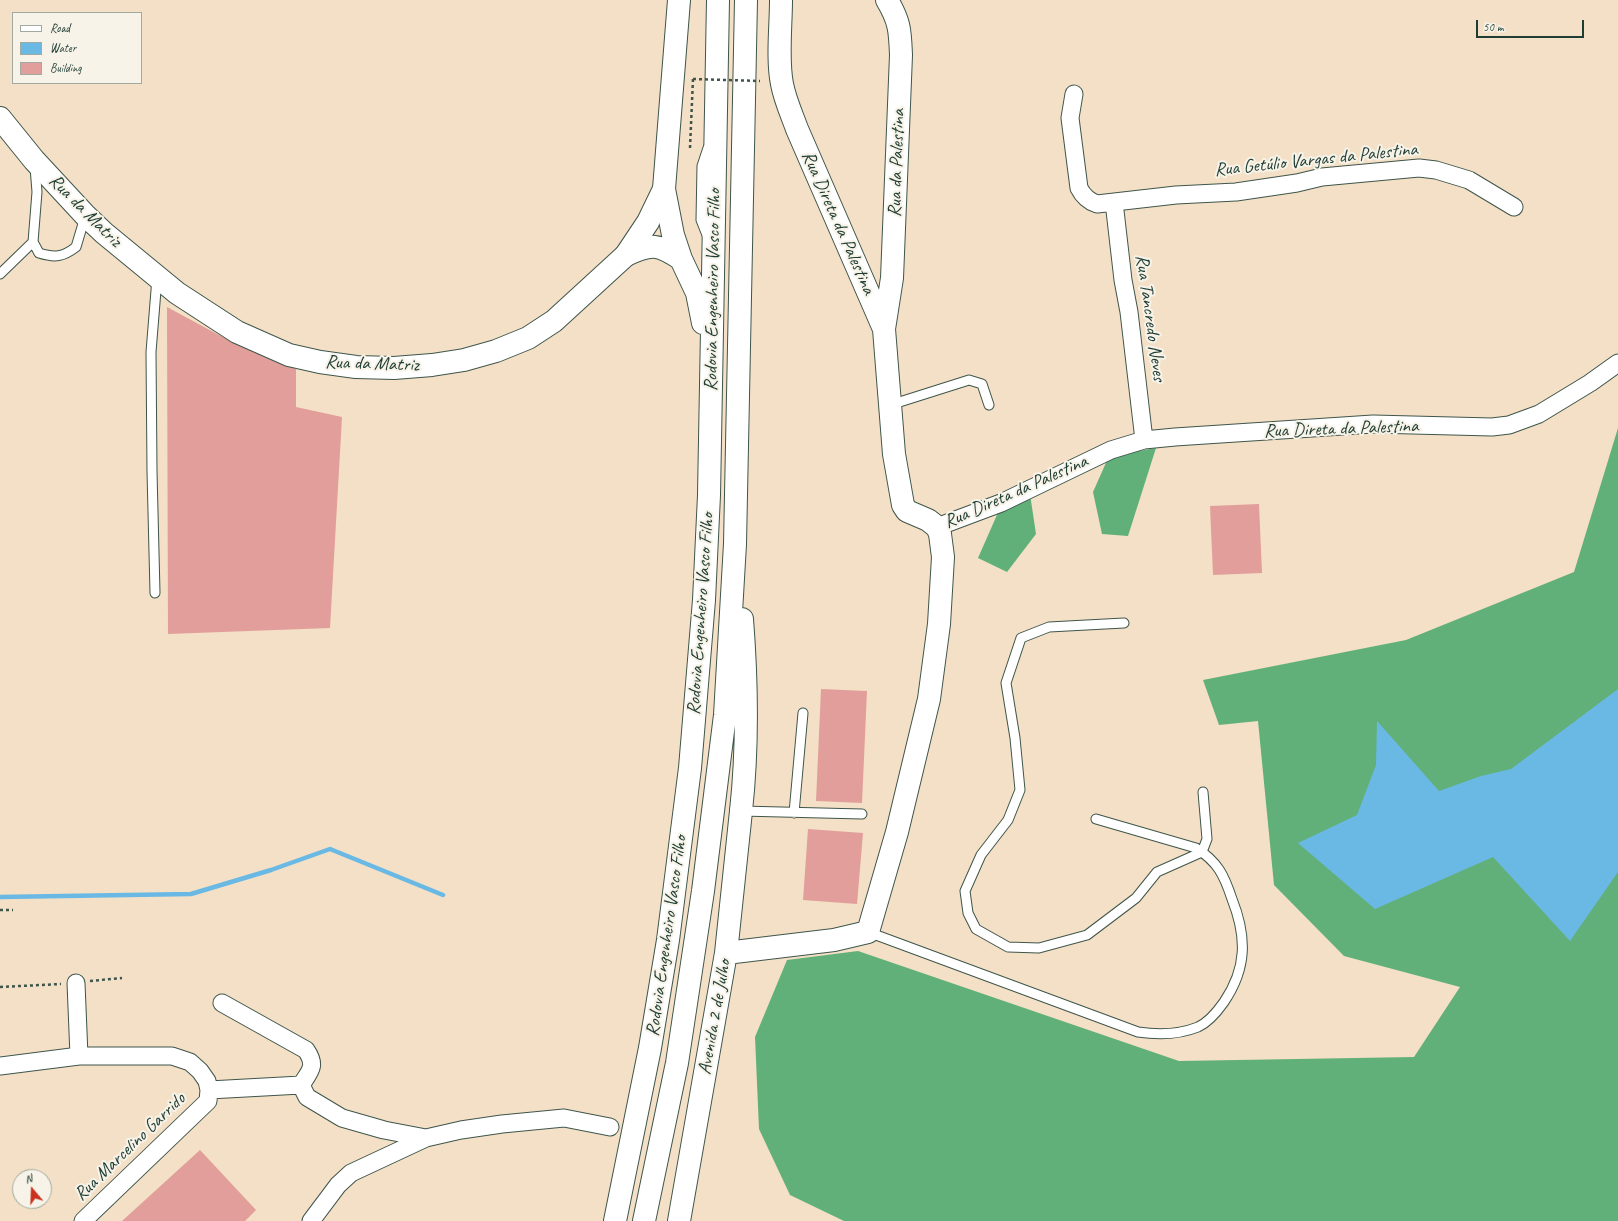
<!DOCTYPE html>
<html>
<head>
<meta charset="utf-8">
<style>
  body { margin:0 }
  #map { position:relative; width:1618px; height:1221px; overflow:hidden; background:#f3e0c6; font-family:Caveat,sans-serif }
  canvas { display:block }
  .legend { position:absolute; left:12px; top:12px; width:130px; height:72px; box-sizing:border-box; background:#f7f3e8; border:1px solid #a1aaa0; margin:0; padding:5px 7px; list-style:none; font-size:12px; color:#1f3d34 }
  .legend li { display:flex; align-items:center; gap:8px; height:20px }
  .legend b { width:20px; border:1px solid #a1aaa0 }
  .north { position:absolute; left:12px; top:1169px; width:40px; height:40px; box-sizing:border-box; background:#f7f3e8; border:1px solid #a1aaa0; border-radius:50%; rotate:341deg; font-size:11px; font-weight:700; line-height:16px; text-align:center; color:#1f3d34 }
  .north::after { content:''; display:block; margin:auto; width:14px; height:18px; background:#c8321e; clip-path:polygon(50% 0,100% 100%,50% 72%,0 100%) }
  .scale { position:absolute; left:1476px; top:20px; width:108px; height:18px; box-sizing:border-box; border:2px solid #1f3d34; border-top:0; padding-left:5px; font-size:12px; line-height:14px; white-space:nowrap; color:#1f3d34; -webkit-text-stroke:3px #f7f3e8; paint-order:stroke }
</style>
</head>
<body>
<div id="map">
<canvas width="1618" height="1221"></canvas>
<ul class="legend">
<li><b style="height:5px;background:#fff"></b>Road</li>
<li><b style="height:11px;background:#6ab9e4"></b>Water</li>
<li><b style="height:11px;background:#e29e9a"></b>Building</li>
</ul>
<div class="north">N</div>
<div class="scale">50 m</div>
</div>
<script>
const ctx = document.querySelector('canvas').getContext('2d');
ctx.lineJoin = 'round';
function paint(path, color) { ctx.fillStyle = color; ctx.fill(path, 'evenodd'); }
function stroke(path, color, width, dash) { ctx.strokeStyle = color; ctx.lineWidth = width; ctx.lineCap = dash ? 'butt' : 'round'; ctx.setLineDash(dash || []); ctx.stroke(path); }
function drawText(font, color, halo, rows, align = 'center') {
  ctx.font = font + ' Caveat,sans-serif'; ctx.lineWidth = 4; ctx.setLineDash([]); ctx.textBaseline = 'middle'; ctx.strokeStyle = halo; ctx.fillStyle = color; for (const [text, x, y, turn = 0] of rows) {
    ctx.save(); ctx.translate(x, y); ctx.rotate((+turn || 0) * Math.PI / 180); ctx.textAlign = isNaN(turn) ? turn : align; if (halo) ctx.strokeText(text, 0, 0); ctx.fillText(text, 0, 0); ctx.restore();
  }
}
const forest = new Path2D(`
  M1618,428V1221H844L790,1195L759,1129L755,1037L787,960L858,951L1179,1061L1414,1057L1460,987L1344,956L1274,885L1258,721L1219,725L1203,680L1406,640L1574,572Z
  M1156,448L1128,536L1102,534L1093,492L1109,456Z
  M1030,494L1036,534L1007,572L978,558L1000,508Z`);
const water = new Path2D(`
  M1618,689V872L1570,941L1493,857L1375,909L1298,843L1357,815L1376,765L1377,721L1439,791L1481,776L1511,769Z`);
const stream = new Path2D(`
  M0,897L191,894L271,870L330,849L443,895`);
const building = new Path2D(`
  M167,307L230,341L296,369V407L342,417L330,628L168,634Z
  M1259,504L1262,573L1213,575L1210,506Z
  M821,689L867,691L862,803L816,801Z
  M808,829L863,833L857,904L803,900Z
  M200,1150L256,1210L245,1221H122Z`);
const path = new Path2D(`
  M690,148L693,79
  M0,910H13
  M90,981L122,978
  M0,987L61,984`);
const service = new Path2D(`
  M35,167L37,192L33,242L39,253C55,258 63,257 76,247L85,217
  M707,235L701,220L702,166L708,148
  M0,274L33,242
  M890,405L969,380L982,384L989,405
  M155,593L152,471L151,352L157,278
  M1124,623L1049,627L1021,638L1006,683L1015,738L1020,790L1008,820L981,855L965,891L968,913L976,929L1008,947L1039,948L1087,935L1136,898L1157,872L1202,852L1207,839L1203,792
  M741,811L862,814
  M794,813L803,713
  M868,932L1138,1032C1158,1035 1178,1035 1198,1027C1209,1022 1217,1012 1224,1002C1247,968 1247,937 1232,899C1224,875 1218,862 1196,848L1096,819`);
const minor = new Path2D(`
  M1074,94L1070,118L1079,188C1083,196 1088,201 1097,204L1176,195L1236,192L1297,183L1322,177L1419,168L1436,170L1469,180L1514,207
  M1114,202L1123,280L1129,312L1144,440
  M937,527L1001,503L1111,450L1144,440L1175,437L1373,424L1492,427L1509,425L1539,414L1590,383L1618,363
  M76,983L79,1056
  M222,1003L306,1050C317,1066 310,1071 301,1085
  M0,1066L79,1056H172L190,1062L200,1071L207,1081L209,1090L208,1101L83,1221
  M301,1085L307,1097L342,1118L384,1130L426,1138
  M209,1090L301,1085
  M311,1221L338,1185L351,1173L426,1138L461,1130L502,1124L564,1118L610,1127`);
const secondary = new Path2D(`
  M0,118L34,160L85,215L104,233L177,293L237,332L289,355L320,362L356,367L394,368L432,365L464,360L496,351L528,338L554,321L626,255L648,222L664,189L679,0
  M884,329L892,278L901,55C900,31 900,22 887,0
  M726,953L834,940L868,932L897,832L929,699L939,624L943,557L940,534L937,527L928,520L907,511L903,505L894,454L884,329L797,129C792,115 785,100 782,84C777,59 781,26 781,0
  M679,1221L726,953L741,811`);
const motorway = new Path2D(`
  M664,189L673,235L681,259L697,293L703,323
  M626,255C652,243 658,244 681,259
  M741,811C748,747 747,683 742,619
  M615,1221L650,1048L668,940L690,768L704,600L709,495L718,0
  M644,1221L677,1063L703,891L725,715L735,544L746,0`);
const pathBridge = new Path2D(`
  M693,79L760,81`);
const streetNames = [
  ["Rua Getúlio Vargas da Palestina",1316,160,-6],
  ["Rua da Palestina",897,163,-88],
  ["Rua da Matriz",85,211,45],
  ["Rua Direta da Palestina",838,223,66],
  ["Rodovia Engenheiro Vasco Filho",713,290,-89],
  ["Rua Tancredo Neves",1150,318,82],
  ["Rua da Matriz",372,364,2],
  ["Rua Direta da Palestina",1341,429,-2],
  ["Rua Direta da Palestina",1016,492,-24],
  ["Rodovia Engenheiro Vasco Filho",701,614,-86],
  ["Rodovia Engenheiro Vasco Filho",667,936,-82],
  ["Avenida 2 de Julho",715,1017,-80],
  ["Rua Marcelino Garrido",130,1147,-44]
];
paint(forest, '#61b07a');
paint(water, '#6ab9e4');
stroke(stream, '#6ab9e4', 4.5);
paint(building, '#e29e9a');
stroke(service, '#3f554a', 11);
stroke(minor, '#3f554a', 19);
stroke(secondary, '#3f554a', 24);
stroke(motorway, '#3f554a', 24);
stroke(path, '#3f554a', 2.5, [3, 3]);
stroke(service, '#fff', 9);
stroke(minor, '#fff', 17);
stroke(secondary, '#fff', 22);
stroke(motorway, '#fff', 22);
stroke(pathBridge, '#3f554a', 2.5, [3, 3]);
drawText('19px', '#1f3d34', '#f7f3e8', streetNames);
</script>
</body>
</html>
